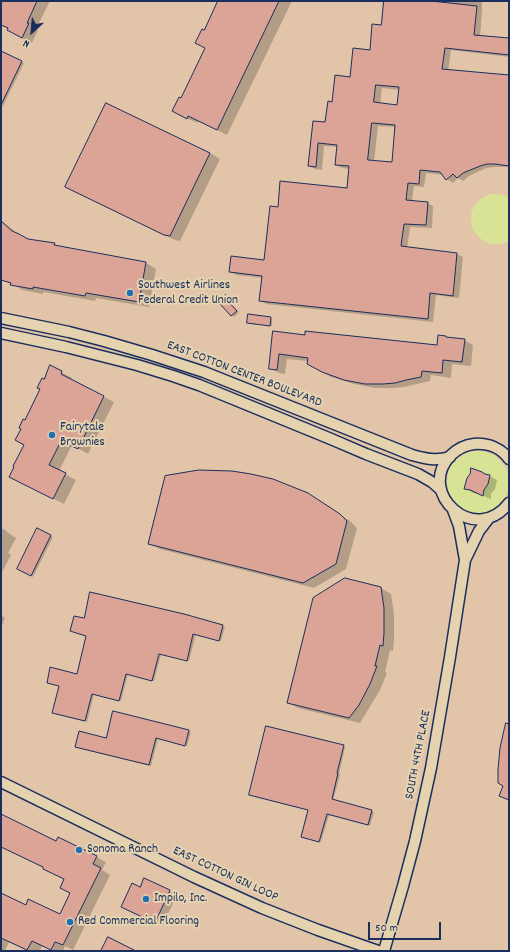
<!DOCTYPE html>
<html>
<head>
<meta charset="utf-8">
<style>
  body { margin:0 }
  #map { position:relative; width:510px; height:952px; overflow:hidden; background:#e5d3b0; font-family:Dekko,sans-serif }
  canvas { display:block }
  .frame { position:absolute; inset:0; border:2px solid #1b2f5e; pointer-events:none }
  .north { position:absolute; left:12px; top:12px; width:40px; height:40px; -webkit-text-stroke:3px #e5d3b0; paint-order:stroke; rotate:206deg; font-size:11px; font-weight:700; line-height:16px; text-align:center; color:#1b2f5e }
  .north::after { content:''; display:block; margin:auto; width:14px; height:18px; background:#1b2f5e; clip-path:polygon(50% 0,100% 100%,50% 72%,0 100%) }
  .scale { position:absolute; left:368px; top:922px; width:73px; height:18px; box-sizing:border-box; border:2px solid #1b2f5e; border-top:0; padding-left:5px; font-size:12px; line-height:14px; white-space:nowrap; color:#1b2f5e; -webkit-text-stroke:3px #e5d3b0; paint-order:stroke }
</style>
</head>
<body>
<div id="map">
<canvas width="510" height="952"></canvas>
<div class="frame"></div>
<div class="north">N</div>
<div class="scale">50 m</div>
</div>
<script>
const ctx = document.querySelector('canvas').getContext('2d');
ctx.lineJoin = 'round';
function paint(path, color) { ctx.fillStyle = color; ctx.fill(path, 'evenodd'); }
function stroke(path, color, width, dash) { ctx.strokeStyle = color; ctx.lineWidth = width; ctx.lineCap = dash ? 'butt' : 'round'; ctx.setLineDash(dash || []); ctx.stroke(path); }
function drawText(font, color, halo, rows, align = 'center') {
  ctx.font = font + ' Dekko,sans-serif'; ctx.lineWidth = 4; ctx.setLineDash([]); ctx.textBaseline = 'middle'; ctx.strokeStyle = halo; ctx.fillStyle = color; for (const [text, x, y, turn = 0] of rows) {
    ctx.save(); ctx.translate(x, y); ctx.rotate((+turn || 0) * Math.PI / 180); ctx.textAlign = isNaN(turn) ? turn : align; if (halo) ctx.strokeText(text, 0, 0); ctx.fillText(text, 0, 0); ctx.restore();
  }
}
const built = new Path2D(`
  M1,1H509V951H1Z`);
const green = new Path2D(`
  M490,194C497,194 503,194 509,197V241C476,257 453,208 490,194Z
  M447 482a31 31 0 1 1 62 0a31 31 0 1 1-62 0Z`);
const shadow = new Path2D(`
  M1,1H50L36,29L38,30L32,43L18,36L9,29L1,25Z
  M219,1H292L227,135L198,121V123L183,117L182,99L206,48L205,31Z
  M385,1H482V11L480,37L509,39V57L451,50L448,71L509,76V167H494L486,168L469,176L463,181L458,178L453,183L447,179L444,175L426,173L424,187L414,186L412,201L427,203L433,206L432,228L410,227L407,248L457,254L463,257L459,298L436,295L433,322L266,304L260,300L263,278L236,275L230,271L265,261L348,189L350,169L342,168L336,165L338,147L324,146L322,170L315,169L309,166L314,122L326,123L333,103L371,51L382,26ZM382,88L400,90L398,106L380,104ZM378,126L396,127L393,164L374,162Z
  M1,52L24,63L1,110Z
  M210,153L220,159L180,241L175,240L77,193L67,187Z
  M1,220L18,234L28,240L54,244L59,247L146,263L156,269L149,307L96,298L95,301L43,292V294L22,290L12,284L1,279Z
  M226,300L239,312L234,317L232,315Z
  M270,318L272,319V326L250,324L248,322Z
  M274,332L306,336L438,346L446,337L448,338L464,340L473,345L471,366L452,364L451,378L431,375L430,381L404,387L393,388H375L354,384L331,377L308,364V361L287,359L285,374L279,373L270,368Z
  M51,367L72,378L71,380L114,402L88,454L72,445L59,471L76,480L64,504L21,482L25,445V421Z
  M490,476L497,480L495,489L491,494V499L479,494L473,493L466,488Z
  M318,500L350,521L357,528L346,569L314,588L160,549L149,543Z
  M1,528L7,531V532L16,538L8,553L11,555L1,574Z
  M38,529L53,537L33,577L18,569Z
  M381,588L391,594L394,614V640L393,651L390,650L385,672L387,673L380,690L360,723L298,708L288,702Z
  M1,615L5,618L1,627Z
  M85,619L222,626L225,627L221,641L196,634L189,661L161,654L154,681L128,674L121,701L94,694L87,722L56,714L60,686L48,683L78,675L87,636Z
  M189,731L191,732L187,746L158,739L151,766L78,748L107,739Z
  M343,746L345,747L339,774L340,775L333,801L374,812L370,826L329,815L321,842L304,838L309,810L250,795Z
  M1,815L57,842L96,857L106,862L102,870L110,875L73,950L65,946L63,951H53L42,946L40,951H29L9,942L5,951H1V894L26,906L61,916L71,894L61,888L65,880L54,874L44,868L1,847Z
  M141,888L169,891L177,895L162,926L122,907Z`);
const building = new Path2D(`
  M1,1H37L27,23H29L22,38L7,30L8,28L1,25Z
  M218,1H279L217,130L188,116L187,119L172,111L179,97L181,98L205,48L195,43L202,29L204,30Z
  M384,1H431L477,6L474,35L509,38V55L445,48L442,69L509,75V166L495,164H487L480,166L463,173L457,178L453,174L446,180L440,172L420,170L419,184L408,183L406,200L428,202L426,225L404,224L401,246L457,253L453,296L430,293L428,319L259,301L262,276L229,272L231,256L264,260L270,206L278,207L280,181L347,188L349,166L335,165L337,145L318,143L316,167L308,166L313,121L325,122L328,101L332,102L335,75L350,77L353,48L370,50L372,24L381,25ZM376,85L399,87L397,105L374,102ZM372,123L395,125L392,162L368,160Z
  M1,51L22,61L1,105Z
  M106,103L210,153L170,236L164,235L65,187Z
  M1,221L12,231L19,234L28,239L55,243L54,245L146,262L139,302L86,293L85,296L33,287V289L10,285L11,283L1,280Z
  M226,299L237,311L231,316L220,304Z
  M248,314L271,317L270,326L247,323Z
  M273,331L305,335V331L437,345L438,335L446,336V337L465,339L462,362L443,360L442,373L422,371L421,377L406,380L395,383L383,384H365L344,380L322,372L307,364L308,358L279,354L277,370L269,369Z
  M50,365L62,371L61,374L104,396L78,449L61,441L49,465L66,473L53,499L9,477L14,467L13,466L24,445L15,440L21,429L19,428L23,419L25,420L40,389L37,388L42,378L44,379Z
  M471,468L482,472L485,474L490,475L488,484L484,490L483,496L470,490L464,489L467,478L470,474Z
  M199,470L232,471L251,474L273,479L308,493L340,514L347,521L336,564L303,583L148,544L165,476Z
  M37,528L51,535L31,576L17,569Z
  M345,578L381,587L384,608V633L383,646L380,645L375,666H377L370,684L359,705L349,718L287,703L313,598Z
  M90,592L184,614L223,625L219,641L193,634L187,661L159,654L152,681L126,674L119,701L92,694L85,721L52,713L59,686L47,683L50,667L77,674L86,636L70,631L74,616L84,618Z
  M113,711L189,730L185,746L156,738L149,765L75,747L79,731L106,738Z
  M506,723L509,724V800L499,796L503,786L498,783V769L500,748Z
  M266,726L344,745L337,773H338L332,799L372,810L368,825L327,814L319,842L301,837L308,810L249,795Z
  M1,814L56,841L58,837L97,856L93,864L101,868L63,945L55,942L51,950L32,941L27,950L1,938V893L26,905L28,899L60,914L70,893L60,888L64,879L43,869V867L1,847Z
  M144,878L170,890L155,923L121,907L132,883L140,887Z
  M108,937L136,951H101Z`);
const street = new Path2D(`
  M1,318L69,332L104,341L152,355L204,372L412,455C426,459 436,461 450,457
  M1,333L66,347L137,365L173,376L199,385L331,439L366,454L418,474L432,482L441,490
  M509,459C501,448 488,443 474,444C465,445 456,450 450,456C416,493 475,547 509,503
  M453,510L459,526L465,560
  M1,782L194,877L262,908L318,930L378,951
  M384,951L403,886L415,841L431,768L450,657L465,560L479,531L489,518`);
const markers = [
  [130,293,4,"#1f6fb2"],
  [52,435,4,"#1f6fb2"],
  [79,850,4,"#1f6fb2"],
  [146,899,4,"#1f6fb2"],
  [70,922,4,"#1f6fb2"]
];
const poiNames = [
  ["Southwest Airlines",138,286],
  ["Federal Credit Union",138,301],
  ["Fairytale",60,428],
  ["Brownies",60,443],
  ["Sonoma Ranch",87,850],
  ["Impilo, Inc.",154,899],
  ["Red Commercial Flooring",78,922]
];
const streetNames = [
  ["EAST COTTON CENTER BOULEVARD",244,375,21],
  ["SOUTH 44TH PLACE",419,755,-79],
  ["EAST COTTON GIN LOOP",225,875,25]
];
paint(built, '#e2c5a8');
paint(green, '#d8e396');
paint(shadow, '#0003');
paint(building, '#dca496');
stroke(building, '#1b2f5e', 1);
stroke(street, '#1b2f5e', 13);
stroke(street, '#e5d3b0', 10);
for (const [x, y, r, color] of markers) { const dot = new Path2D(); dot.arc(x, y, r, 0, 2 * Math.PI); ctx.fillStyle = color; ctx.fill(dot); stroke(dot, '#e5d3b0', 1.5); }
drawText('13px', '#1b2f5e', '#e5d3b0', poiNames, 'left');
drawText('13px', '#1b2f5e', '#e5d3b0', streetNames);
</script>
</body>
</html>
